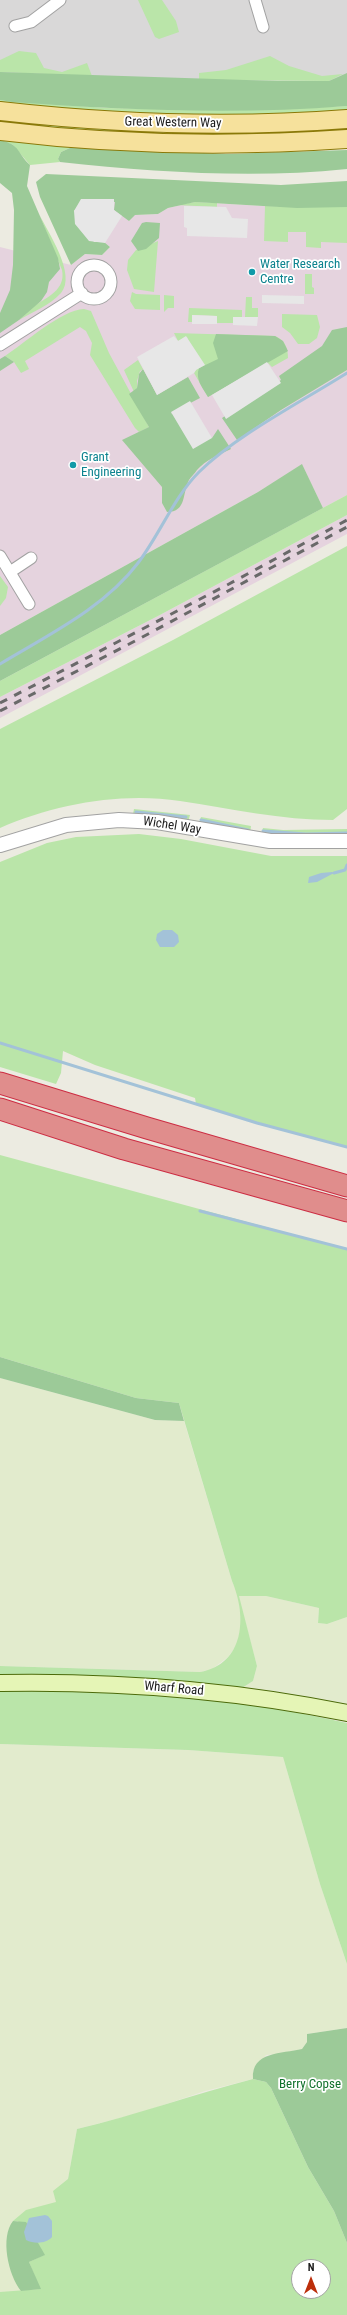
<!DOCTYPE html>
<html>
<head>
<meta charset="utf-8">
<style>
  body { margin:0 }
  #map { position:relative; width:347px; height:2315px; overflow:hidden; background:#ecebe1; font-family:"Roboto Condensed",sans-serif }
  canvas { display:block }
  .north { position:absolute; left:291px; top:2259px; width:40px; height:40px; box-sizing:border-box; background:#fff; border:1px solid #a4a4a4; border-radius:50%; rotate:0deg; font-size:11px; font-weight:700; line-height:16px; text-align:center; color:#1b1b1b }
  .north::after { content:''; display:block; margin:auto; width:14px; height:18px; background:#bc2e0b; clip-path:polygon(50% 0,100% 100%,50% 72%,0 100%) }
</style>
</head>
<body>
<div id="map">
<canvas width="347" height="2315"></canvas>
<div class="north">N</div>
</div>
<script>
const ctx = document.querySelector('canvas').getContext('2d');
ctx.lineJoin = 'round';
function paint(path, color) { ctx.fillStyle = color; ctx.fill(path, 'evenodd'); }
function stroke(path, color, width, dash) { ctx.strokeStyle = color; ctx.lineWidth = width; ctx.lineCap = dash ? 'butt' : 'round'; ctx.setLineDash(dash || []); ctx.stroke(path); }
function drawText(font, color, halo, rows, align = 'center') {
  ctx.font = font + ' "Roboto Condensed",sans-serif'; ctx.lineWidth = 3.5; ctx.setLineDash([]); ctx.textBaseline = 'middle'; ctx.strokeStyle = halo; ctx.fillStyle = color; for (const [text, x, y, turn = 0] of rows) {
    ctx.save(); ctx.translate(x, y); ctx.rotate((+turn || 0) * Math.PI / 180); ctx.textAlign = isNaN(turn) ? turn : align; if (halo) ctx.strokeText(text, 0, 0); ctx.fillText(text, 0, 0); ctx.restore();
  }
}
const residential = new Path2D(`
  M0,0H347V86L0,79Z`);
const industrial = new Path2D(`
  M114,199L129,221L134,215L158,214L168,208L195,202L297,208L347,207V495L323,508L302,465L258,492L0,635V247L71,265L85,254L102,255L110,247L104,242Z
  M347,515V534L0,718V697L158,616Z`);
const farmland = new Path2D(`
  M0,1378L155,1420L184,1421L232,1581L239,1596H266L319,1608L318,1623L327,1624L347,1617V1707L242,1688L253,1681L257,1666L239,1599L241,1626L237,1645L228,1657L212,1669L200,1672L0,1666Z
  M0,1744L188,1750L283,1757L320,1884L347,1964V2028L307,2034V2042L302,2049L280,2054L266,2055L253,2071V2079L205,2091L140,2113L77,2129L68,2179L73,2244L41,2289L0,2315Z`);
const grass = new Path2D(`
  M138,0H162L176,21L179,32L159,39L155,37Z
  M19,51L36,53L44,68L62,72L87,63L92,76L0,72V60Z
  M270,56L289,66L322,76L343,74L329,81L199,80V73L226,70Z
  M0,100L107,108L255,110L347,106V113L213,118L0,105Z
  M0,118L136,129L137,136L0,125Z
  M347,125V132L191,137L192,131Z
  M2,141L72,147L61,152L58,159L60,162L30,165L13,145Z
  M195,202L217,203V207L176,205Z
  M265,206L347,207V243L321,242V248L306,247V232H288V242L264,241Z
  M39,214C48,232 77,275 61,293C50,305 33,312 19,320C24,316 28,311 33,307C47,297 66,290 62,270Z
  M158,241L154,292L134,289L127,270L128,260L136,250Z
  M305,274H312V287L314,288V294H305Z
  M132,292L136,294L160,295V310L135,309L130,301Z
  M164,295L174,296V308H168L164,312Z
  M246,297H252V308H258V317H245Z
  M189,308L242,310V317H233V323H217V316L193,315L192,322H188Z
  M84,309L91,311L109,353L149,427L139,432L135,428L90,355L92,343L86,331L80,327L25,361L29,369L21,373L14,362L5,356C25,343 61,310 84,309Z
  M282,314L317,315L320,327L317,338L309,344H298L290,333L282,327Z
  M174,333L275,336C285,340 288,348 288,358L272,367L267,362L208,397L194,373L196,370L187,337L178,341Z
  M138,360L143,369L140,371L137,381V388L134,392L124,370Z
  M347,495V515L158,616L0,697V681Z
  M347,546V809L333,820C281,820 232,809 180,801C121,792 55,804 0,828V729L173,640Z
  M0,576L8,587L6,598L0,606Z
  M134,809L190,815L188,822L133,814Z
  M201,817L251,826L250,834L199,824Z
  M263,828L283,830L347,829V837L261,835Z
  M139,834L181,839L271,856H347V1147L257,1123L196,1104L195,1098L95,1065L63,1051L61,1073L56,1084L0,1067V862L47,843L76,837Z
  M0,1155L347,1249V1617L327,1624L318,1623L319,1608L266,1596H239L257,1666L253,1681L242,1688L130,1677L0,1676V1666L200,1672C245,1664 247,1616 232,1581L179,1403L136,1398L0,1357Z
  M0,1690C120,1691 229,1696 347,1723V1964L320,1884L283,1757L188,1750L0,1744Z
  M253,2079L266,2082L271,2088L308,2167L334,2211L347,2243V2315H0V2292L40,2289L29,2262L44,2255L18,2221H13L26,2210L56,2202L53,2191L68,2179L77,2129C136,2115 194,2094 253,2079ZM299,2267H323V2291H299Z`);
const forest = new Path2D(`
  M0,72L277,81H329L347,73V106C236,115 123,110 12,102L0,100Z
  M0,140C21,145 17,153 30,165L27,186L58,258L60,269L49,282L47,292L41,301L19,320L0,333V313L10,290L13,265L14,210L12,193L0,183Z
  M72,147L226,154L347,150V169C252,179 155,172 60,162L58,159L61,152Z
  M46,174L281,185L347,181V207L297,208L195,202L168,208L158,214L135,215L129,221L114,210L115,202L79,205L74,211L94,242H104L110,247L102,255L85,254L71,265L40,197L36,182Z
  M146,222L160,223L159,238L146,249L138,251L131,241L142,223Z
  M347,327V370L281,410L237,440L222,418L281,380L279,376L322,346L332,330Z
  M216,334L275,336L283,341L288,351L208,397C202,387 195,379 199,368L218,359L213,343Z
  M5,356L14,362L0,371V359Z
  M143,369L157,395L188,377L200,398L171,413L212,438L218,429L231,449C218,455 206,460 197,470C195,473 191,477 189,480C182,493 187,512 167,512L162,503V487L122,440L149,427L129,394L137,388L139,374Z
  M302,464L323,508L0,681V635L258,492Z
  M0,1357L136,1398L179,1403L184,1421L155,1420L0,1378Z
  M347,2028V2243L334,2211L308,2167L271,2088L266,2082L253,2079C251,2051 282,2054 302,2049L307,2042V2034Z
  M13,2221L26,2222L45,2255L29,2262L41,2289L21,2291C8,2275 0,2237 13,2221Z`);
const parking = new Path2D(`
  M81,199H114V210L122,216L105,243L89,241L75,224L74,211Z
  M184,206L226,207L232,218L248,219L247,238L187,236V228L184,227Z
  M262,295L304,296V304L262,303Z
  M192,315L217,316V324H192Z
  M233,317H258L257,326L233,325Z
  M174,336L178,341L186,336L205,365L196,370L194,373L157,395L137,357Z
  M267,362L281,383L226,419L212,395Z
  M190,401L212,438L193,449L171,412Z`);
const water = new Path2D(`
  M332,872L334,873L317,882L308,883L309,877L321,873Z
  M163,930H172L178,935L179,942L174,947H160L156,940L157,934Z
  M45,2215L48,2216L52,2221V2237C46,2244 34,2244 26,2240L24,2232L29,2218Z`);
const stream = new Path2D(`
  M0,664C48,635 104,608 138,563C160,534 174,497 199,472C237,435 301,402 347,373
  M136,812L186,817
  M201,820L248,830
  M263,831L306,834L347,833
  M334,873L345,870L347,865
  M0,1043L257,1123L347,1147
  M200,1211L347,1249`);
const minor = new Path2D(`
  M255,0L263,27
  M15,26L31,22L60,0
  M77 282a17 17 0 1 1 34 0a17 17 0 1 1-34 0Z
  M0,345L82,293
  M0,556L29,604
  M10,572L31,558`);
const tertiary = new Path2D(`
  M0,845L66,825L119,820L157,822L270,841H347`);
const secondary = new Path2D(`
  M0,1683C116,1681 233,1690 347,1713`);
const primary = new Path2D(`
  M0,111C116,124 231,128 347,119
  M0,131C115,145 231,147 347,139`);
const motorway = new Path2D(`
  M0,1083L147,1128L347,1186
  M0,1109L124,1149L347,1211`);
const rail = new Path2D(`
  M0,703L229,584L347,520
  M0,711L135,641L347,527`);
const markers = [
  [252,272,4,"#0f9aa8"],
  [73,465,4,"#0f9aa8"]
];
const streetNames = [
  ["Great Western Way",173,123,1],
  ["Wichel Way",172,826,9],
  ["Wharf Road",174,1689,5]
];
const cultureNames = [
  ["Water Research",260,265],
  ["Centre",260,280],
  ["Grant",81,458],
  ["Engineering",81,473]
];
const parkNames = [
  ["Berry Copse",310,2085]
];
paint(residential, '#d9d8d8');
paint(industrial, '#e5d3de');
paint(farmland, '#e2ebcd');
paint(grass, '#bae5a9');
paint(forest, '#9cca98');
paint(parking, '#e7e7e7');
paint(water, '#a3c2d8');
stroke(stream, '#a3c2d8', 3);
stroke(minor, '#a2a2a2', 13);
stroke(tertiary, '#a2a2a2', 16);
stroke(secondary, '#4c6a0a', 18);
stroke(primary, '#8a7908', 20);
stroke(motorway, '#cc2d43', 23);
stroke(minor, '#fff', 11);
stroke(tertiary, '#fff', 14);
stroke(secondary, '#e5f5b6', 16);
stroke(primary, '#f6e19c', 18);
stroke(motorway, '#e08d8c', 21);
stroke(rail, '#696969', 3, [8, 8]);
for (const [x, y, r, color] of markers) { const dot = new Path2D(); dot.arc(x, y, r, 0, 2 * Math.PI); ctx.fillStyle = color; ctx.fill(dot); stroke(dot, '#fff', 1.5); }
drawText('13px', '#1b1b1b', '#fff', streetNames);
drawText('13px', '#0d838f', '#fff', cultureNames, 'left');
drawText('13px', '#11722c', '#fff', parkNames);
</script>
</body>
</html>
